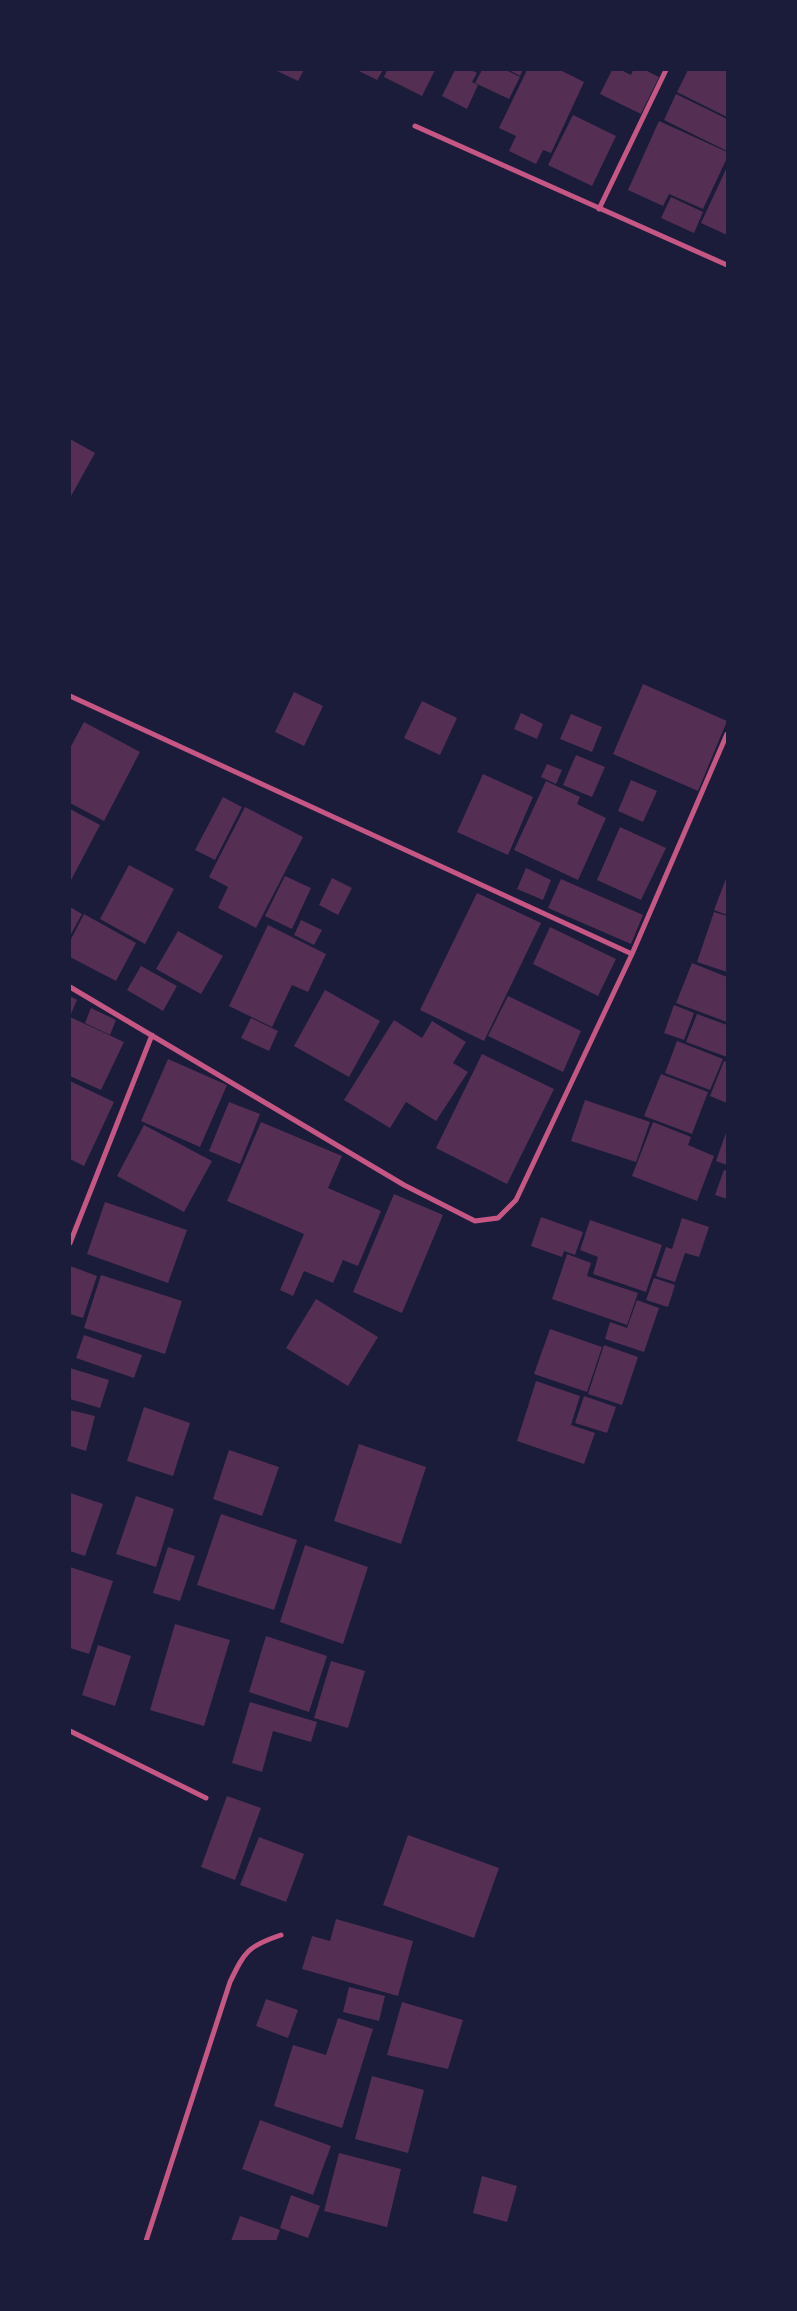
<!DOCTYPE html>
<html>
<head>
<meta charset="utf-8">
<style>
  body { margin:0 }
  #map { position:relative; width:797px; height:2311px; overflow:hidden; background:#1b1b3a; font-family:Commissioner,sans-serif }
  canvas { display:block }
  .frame { position:absolute; inset:0; border:71px solid #1b1b3a; pointer-events:none }
</style>
</head>
<body>
<div id="map">
<canvas width="797" height="2311"></canvas>
<div class="frame"></div>
</div>
<script>
const ctx = document.querySelector('canvas').getContext('2d');
ctx.lineJoin = 'round';
function paint(path, color) { ctx.fillStyle = color; ctx.fill(path, 'evenodd'); }
function stroke(path, color, width, dash) { ctx.strokeStyle = color; ctx.lineWidth = width; ctx.lineCap = dash ? 'butt' : 'round'; ctx.setLineDash(dash || []); ctx.stroke(path); }
const building = new Path2D(`
  M275,70H304L298,81Z
  M357,70H383L377,80Z
  M387,70H435L422,96L384,77Z
  M455,70H471L477,73L472,82L478,85L467,109L442,96Z
  M482,70H506L520,77L509,99L475,83Z
  M509,70H523L520,76Z
  M527,70H560L584,82L551,153L543,150L536,164L509,151L516,136L499,128Z
  M612,70H621L631,75L633,70H645L659,77L641,114L600,94Z
  M688,70H727V117L677,92Z
  M676,94L727,119V151L664,120Z
  M573,115L616,136L592,186L548,165Z
  M659,121L727,152V158L703,209L669,194L663,206L628,190Z
  M727,167V235L701,223Z
  M671,197L703,212L694,233L661,218Z
  M70,439L95,453L70,498Z
  M643,684L727,721L698,791L613,754Z
  M294,692L323,706L304,746L275,732Z
  M422,701L457,718L440,755L404,738Z
  M521,713L543,724L537,739L514,729Z
  M571,714L602,727L592,752L560,739Z
  M84,722L140,752L104,821L70,803V748Z
  M576,755L605,767L592,797L563,785Z
  M547,764L562,770L556,784L541,777Z
  M483,774L533,797L508,855L457,832Z
  M631,780L657,791L643,822L618,811Z
  M546,781L580,797L577,804L606,818L578,880L514,850Z
  M223,797L242,807L215,860L195,850Z
  M245,807L303,837L256,928L218,908L228,887L209,877Z
  M70,809L100,825L70,882Z
  M620,827L666,848L641,900L597,880Z
  M129,865L174,889L145,944L100,919Z
  M526,868L551,880L543,900L517,889Z
  M285,876L311,888L292,929L265,916Z
  M727,876V915L714,910Z
  M332,878L352,888L338,915L319,905Z
  M561,879L643,915L631,944L548,908Z
  M477,893L541,923L484,1041L420,1010Z
  M70,907L82,914L70,936Z
  M714,912L727,916V972L697,962Z
  M84,914L136,943L116,981L70,957V941Z
  M301,920L322,930L314,945L294,935Z
  M268,925L326,954L308,992L292,985L272,1027L229,1006Z
  M550,927L616,959L598,996L533,964Z
  M178,931L223,956L201,994L156,969Z
  M692,963L727,977V1022L676,1003Z
  M141,966L177,986L163,1011L127,990Z
  M325,990L380,1021L349,1077L294,1046Z
  M70,996L77,1000L70,1016Z
  M508,996L581,1031L563,1072L488,1036Z
  M674,1005L694,1013L684,1040L664,1033Z
  M91,1008L116,1020L110,1035L85,1023Z
  M697,1014L727,1025V1057L686,1042Z
  M70,1017L124,1042L101,1090L70,1076Z
  M251,1018L278,1031L269,1051L241,1038Z
  M394,1020L422,1038L432,1021L466,1042L453,1063L468,1072L436,1121L406,1102L390,1128L344,1100Z
  M677,1041L723,1059L710,1090L665,1073Z
  M482,1054L554,1089L507,1184L436,1148Z
  M168,1059L227,1085L200,1147L141,1121Z
  M724,1061L727,1062V1103L710,1096Z
  M661,1074L708,1092L692,1134L644,1116Z
  M70,1081L114,1102L84,1166L70,1159Z
  M585,1100L650,1122L636,1162L571,1141Z
  M229,1102L260,1114L240,1164L209,1151Z
  M261,1122L342,1156L328,1188L381,1211L358,1266L343,1260L333,1283L304,1271L293,1296L280,1290L304,1234L227,1201Z
  M653,1122L691,1137L688,1145L714,1156L697,1201L632,1176Z
  M144,1125L212,1161L184,1212L117,1176Z
  M727,1130V1165L716,1161Z
  M724,1170L727,1171V1199L715,1195Z
  M394,1194L443,1215L402,1313L353,1292Z
  M105,1202L187,1230L168,1283L87,1254Z
  M541,1217L583,1232L575,1255L564,1251L562,1257L531,1246Z
  M682,1218L709,1227L699,1257L685,1253L675,1282L656,1276L666,1247L672,1249Z
  M590,1220L662,1245L646,1292L593,1274L598,1257L580,1250Z
  M567,1254L591,1263L587,1276L638,1293L627,1325L552,1299Z
  M70,1266L97,1276L83,1318L70,1314Z
  M101,1275L182,1301L165,1354L84,1328Z
  M654,1278L675,1285L668,1307L646,1300Z
  M316,1299L378,1337L348,1386L286,1348Z
  M637,1300L659,1308L644,1352L605,1339L610,1322L627,1328Z
  M550,1329L602,1347L587,1392L534,1374Z
  M84,1335L142,1355L134,1378L76,1358Z
  M604,1345L638,1357L622,1405L588,1394Z
  M70,1368L109,1380L100,1408L70,1399Z
  M536,1381L580,1396L571,1425L595,1433L584,1464L517,1441Z
  M584,1396L616,1407L607,1433L575,1423Z
  M144,1407L190,1423L173,1476L127,1461Z
  M70,1410L95,1416L86,1451L70,1446Z
  M359,1444L426,1467L401,1544L334,1521Z
  M229,1450L279,1467L262,1516L213,1499Z
  M70,1493L103,1504L85,1556L70,1551Z
  M136,1496L174,1509L156,1567L116,1554Z
  M221,1514L297,1540L274,1610L197,1585Z
  M305,1545L368,1567L343,1644L280,1622Z
  M168,1547L195,1556L180,1601L153,1593Z
  M70,1567L113,1581L89,1654L70,1648Z
  M175,1624L230,1640L204,1726L150,1710Z
  M266,1636L327,1656L309,1712L249,1692Z
  M98,1645L131,1656L115,1706L82,1695Z
  M331,1661L365,1671L348,1728L314,1718Z
  M250,1702L317,1722L311,1742L273,1731L262,1772L232,1763Z
  M227,1796L261,1808L235,1880L201,1867Z
  M408,1835L499,1868L474,1938L383,1905Z
  M259,1837L304,1854L286,1902L240,1885Z
  M336,1919L413,1941L398,1996L302,1969L312,1936L330,1941Z
  M349,1987L385,1996L379,2021L343,2012Z
  M266,1999L298,2010L288,2038L256,2026Z
  M402,2002L463,2020L448,2069L387,2055Z
  M338,2018L373,2029L342,2128L274,2106L293,2045L326,2055Z
  M372,2076L424,2090L408,2153L355,2139Z
  M260,2120L331,2146L313,2195L242,2169Z
  M339,2153L401,2169L387,2227L324,2211Z
  M482,2176L517,2186L507,2222L473,2213Z
  M291,2195L320,2206L308,2238L280,2228Z
  M240,2216L280,2230L276,2241H231Z`);
const minor = new Path2D(`
  M415,126L727,265
  M599,209L666,70
  M70,696L632,954
  M70,987L404,1185L475,1221L498,1218L516,1200L632,954L727,734
  M70,1243L152,1035
  M70,1731L206,1798
  M146,2241L230,1982C245,1951 248,1946 281,1935`);
paint(building, '#542f53');
stroke(minor, '#c65784', 5);
</script>
</body>
</html>
